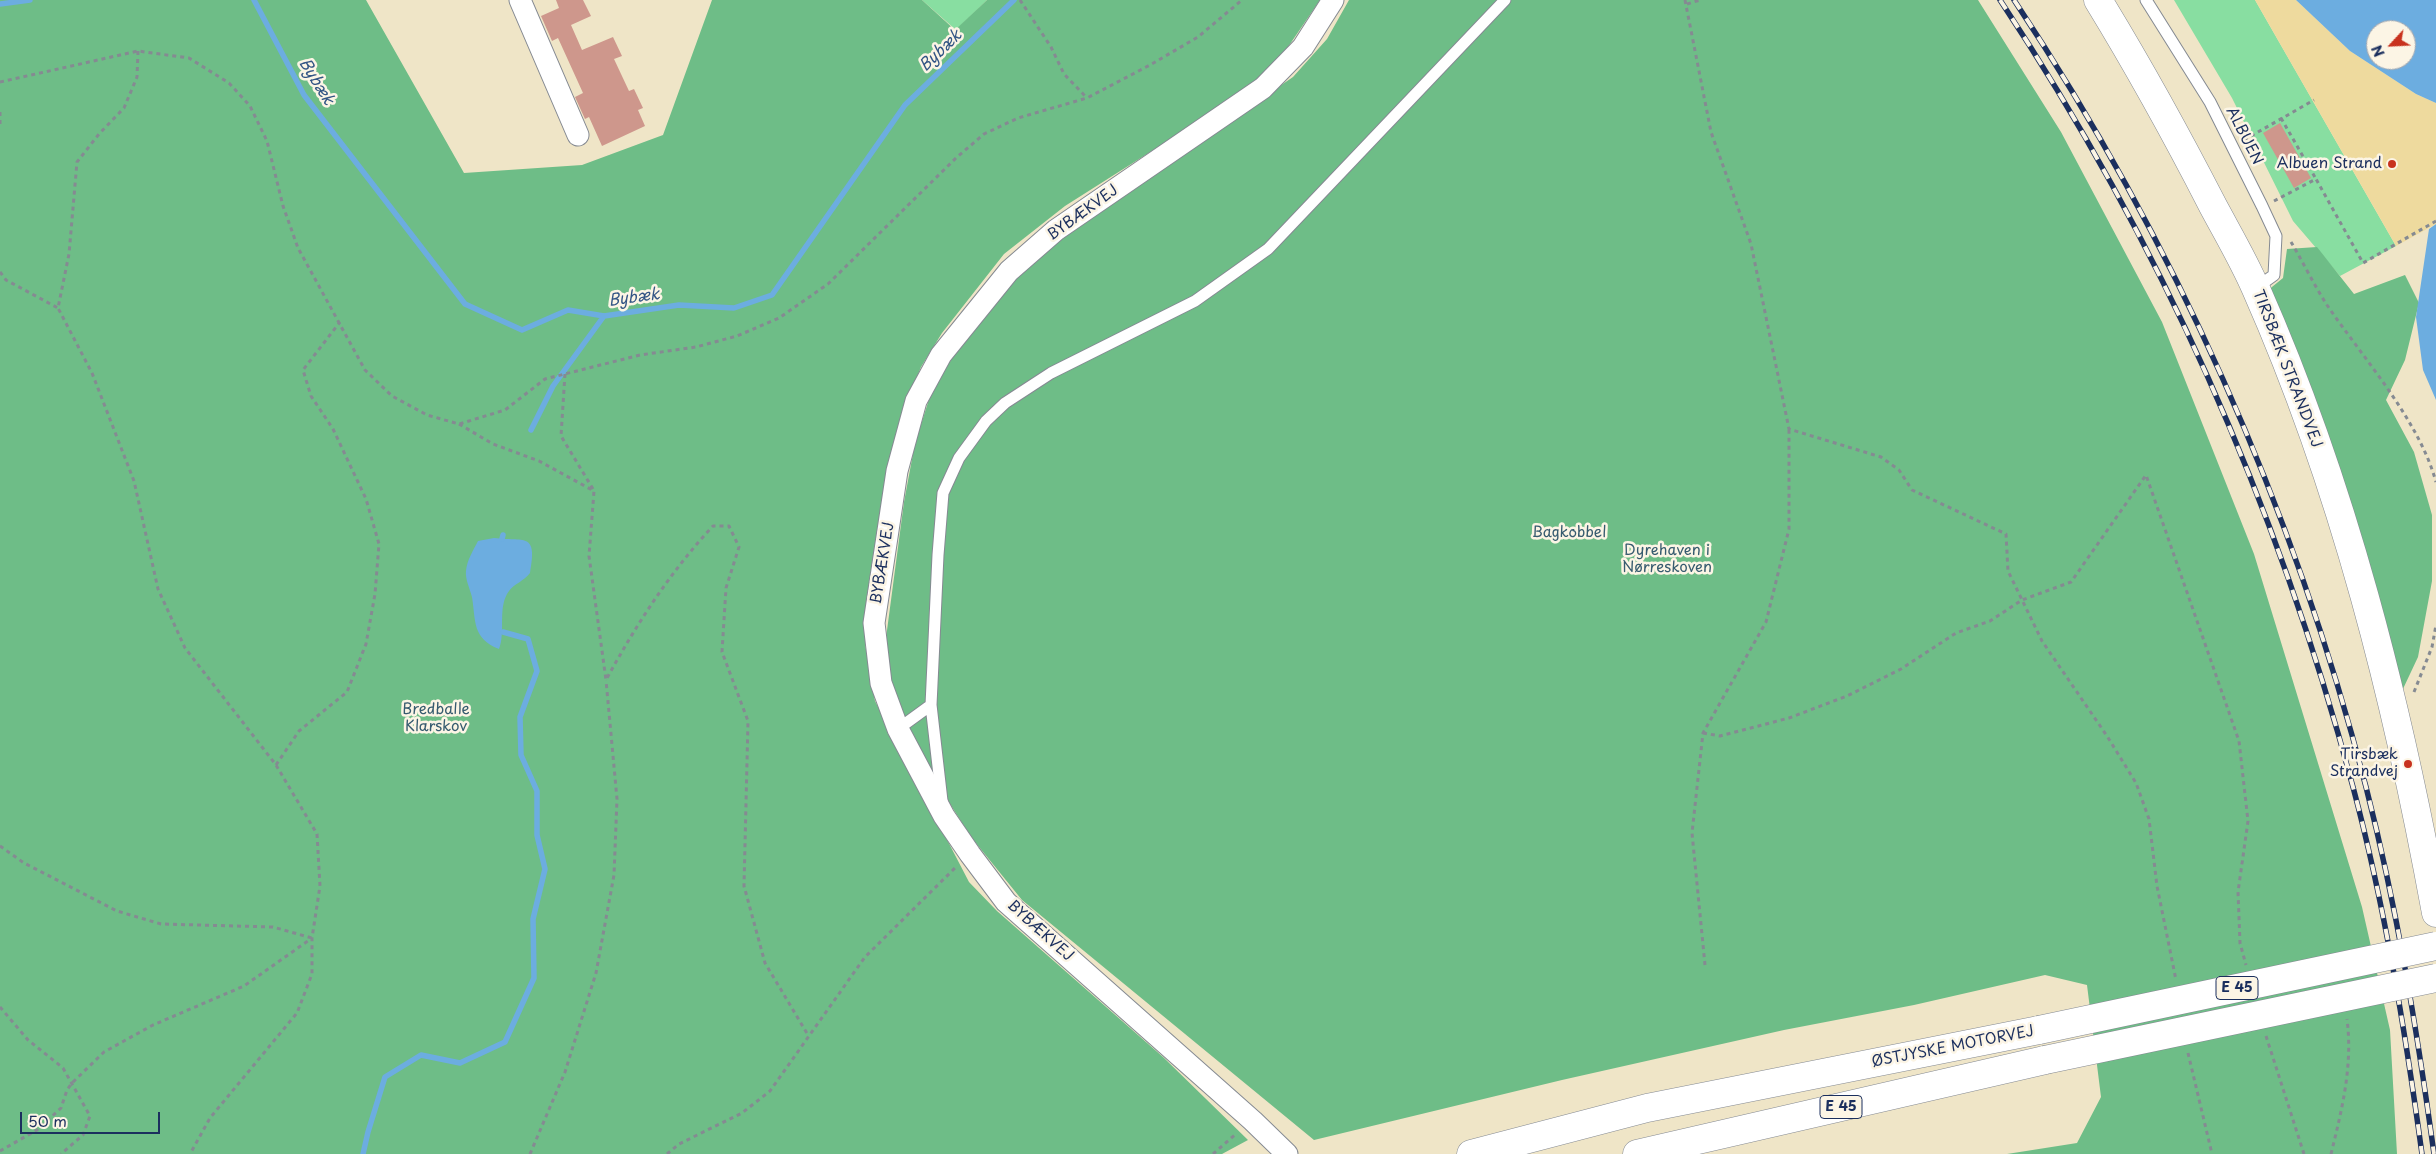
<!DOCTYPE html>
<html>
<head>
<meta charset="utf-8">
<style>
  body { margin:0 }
  #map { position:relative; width:2436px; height:1154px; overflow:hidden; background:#efe5c7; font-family:"Playpen Sans",sans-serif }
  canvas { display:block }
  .north { position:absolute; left:2366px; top:20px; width:50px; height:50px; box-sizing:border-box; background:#fcf5e5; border:1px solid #a2a6af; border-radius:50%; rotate:245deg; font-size:14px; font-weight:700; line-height:20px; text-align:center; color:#1b2f5e }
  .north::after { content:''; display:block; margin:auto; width:18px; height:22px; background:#c8321e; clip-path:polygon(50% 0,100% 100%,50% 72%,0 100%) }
  .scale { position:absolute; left:20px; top:1112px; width:140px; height:22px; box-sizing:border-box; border:2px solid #1b2f5e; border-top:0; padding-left:6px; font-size:15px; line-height:18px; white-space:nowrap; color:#1b2f5e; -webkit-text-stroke:4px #fcf5e5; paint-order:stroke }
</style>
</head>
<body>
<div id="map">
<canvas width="2436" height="1154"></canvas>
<div class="north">N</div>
<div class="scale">50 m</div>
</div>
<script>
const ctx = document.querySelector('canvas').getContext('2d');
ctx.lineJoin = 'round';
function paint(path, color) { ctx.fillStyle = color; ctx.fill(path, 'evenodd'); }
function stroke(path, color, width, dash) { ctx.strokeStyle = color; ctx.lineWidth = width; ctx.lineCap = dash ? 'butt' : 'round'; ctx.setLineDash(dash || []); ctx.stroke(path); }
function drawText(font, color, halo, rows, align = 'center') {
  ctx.font = font + ' "Playpen Sans",sans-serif'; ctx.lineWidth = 5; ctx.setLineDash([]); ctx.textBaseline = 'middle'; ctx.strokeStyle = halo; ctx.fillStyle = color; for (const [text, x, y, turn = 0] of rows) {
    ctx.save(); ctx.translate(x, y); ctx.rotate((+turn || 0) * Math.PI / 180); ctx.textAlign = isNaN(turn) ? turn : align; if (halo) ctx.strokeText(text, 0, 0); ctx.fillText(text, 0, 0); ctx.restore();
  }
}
const green = new Path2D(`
  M922,0H987L956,30Z
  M2174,0H2255L2396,246L2340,276L2293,221L2232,98Z`);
const forest = new Path2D(`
  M0,0H366L464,173L582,165L663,135L712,0H922L955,30L987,0H1320L1288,47L1267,72L1218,109L1065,206L1004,254L942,333L921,367L909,397L866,626L865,644L875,701L969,882L997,911L1163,1057L1248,1140L1222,1154H0Z
  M1349,0H1978L2061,132L2162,322L2254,554L2362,907L2390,1030L2397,1154H2007L2077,1143L2101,1097L2087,985L2045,975L1914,1005L1784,1030L1562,1080L1314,1140L1022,900L971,837L926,766L891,693L884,653L904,502L915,443L933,387L965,339L1005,289L1034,259L1071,229L1293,77L1327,39Z
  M2317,247L2354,294L2405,275L2419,303L2405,360L2386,400L2414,452L2432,515V581L2418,657L2402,691L2267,291L2283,278L2287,249Z`);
const sand = new Path2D(`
  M2255,0H2296L2350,51L2416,94L2436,103V224L2396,246Z`);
const water = new Path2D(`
  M2296,0H2436V103L2416,94L2350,51ZM2376,30H2406V60H2376Z
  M2436,224V400L2423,370L2416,317L2429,229Z
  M494,538C524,542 538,531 530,573C524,581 514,584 509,591C497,607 506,632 499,649C472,638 476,622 472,597C470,589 465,579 466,571C467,560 473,551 478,541Z`);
const stream = new Path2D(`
  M254,0L304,95L465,304L522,330L568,310L604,316L679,305L734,308L772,295L905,105L1014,0
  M0,4L30,0
  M531,430L553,386L604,316
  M502,539L503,535
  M363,1154L368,1132L385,1077L421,1055L460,1063L505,1042L534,978L533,919L545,869L537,835V791L521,755L520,717L537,671L528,639L503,632`);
const building = new Path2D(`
  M556,0H583L591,16L571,25L582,50L613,37L622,56L614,59L629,91L634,89L643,108L638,110L645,126L602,146L589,117L585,119L575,97L583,93L558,38L552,41L541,16L559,8Z
  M2280,123L2311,178L2294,188L2263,133Z`);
const path = new Path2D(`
  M1020,0L1051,47L1064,74L1087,98
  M1685,0L1711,132L1751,244L1789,429L1881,457L1899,470L1912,490L2006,534L2008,571L2042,641L2107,736L2136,783L2149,819L2157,886L2176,980
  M1687,4L1700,0
  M138,51L137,77L124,108L99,134L77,162L69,254L58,308L92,373L134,481L158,589L185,648L276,765L317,834L320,886L312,938V974L297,1013L210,1118L190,1154
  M0,82L138,51L189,58L229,83L250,106L267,141L283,206L298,248L365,370L392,396L427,415L459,424L505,410L545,379L640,355L696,347L737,336L779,318L828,284L956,158L984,134L1018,118L1087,98L1150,65L1198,37L1242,0
  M0,112V128
  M2281,118L2316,179
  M2244,140L2314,100
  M2274,201L2316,179L2363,263L2436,221
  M2291,242C2303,262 2314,285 2327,305C2363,358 2419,420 2436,482
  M0,272L6,280L58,308
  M565,374L561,436L593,489
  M459,424L493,444L539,461L594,491L589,556L606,680C636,625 670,572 713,526H729L739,547L726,588L722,652L748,721L744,886L765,963L808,1035
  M2414,692L2432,647L2436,625
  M1703,733L1720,736L1789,718L1847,696L1901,669L1956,633L1990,621L2022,600L2071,582L2146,475L2239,741L2248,821L2238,892L2240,943L2246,965
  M276,765L299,731L347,692L366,644L375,594L379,544L366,499L333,429L311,396L303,370L340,322
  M0,846L24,863L117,911L161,924L273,927L312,938
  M1705,965L1692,833L1703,733L1766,622L1789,529V429
  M0,1007L28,1040L63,1068L90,1116L83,1135L61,1154
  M2266,1036L2304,1154
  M2188,1053L2212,1154
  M0,1151L37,1130L61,1108L67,1090L72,1083L104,1052L153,1025L244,986L312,938
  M530,1154L565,1072L596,973L614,875L617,799L606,680
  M667,1154L679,1144L742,1113L770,1091L865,957L957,866
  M1213,1154L1237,1133
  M2331,1154C2342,1109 2353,1066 2347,1019`);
const service = new Path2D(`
  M2146,0L2210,102L2262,206L2276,236L2274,275L2256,288
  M898,729L931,705
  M942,801L931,705L938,555L943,493L959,458L986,421L1005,403L1051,373L1195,301L1268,249L1505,0`);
const minor = new Path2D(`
  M520,0L578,135
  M1287,1154L1253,1121L1006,902L970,854L944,816L898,729L881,683L874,623L897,471L916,401L941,355L1009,271L1056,230L1263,88L1303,47L1333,0`);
const tertiary = new Path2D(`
  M2098,0C2139,67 2177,136 2213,206C2228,234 2244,261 2256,289C2344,488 2397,700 2436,913`);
const motorway = new Path2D(`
  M1471,1154L1647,1108L2039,1030
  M1637,1154L2045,1060`);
const rail = new Path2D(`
  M2000,0C2160,241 2278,507 2353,787C2385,907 2405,1030 2422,1154
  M2014,0C2173,239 2294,508 2366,787C2397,908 2417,1030 2434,1154`);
const motorwayBridge = new Path2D(`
  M2039,1030L2436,946
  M2045,1060L2436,978`);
const markers = [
  [2392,164,5,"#c8321e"],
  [2408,764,5,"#c8321e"]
];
const shields = [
  [2237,988,42],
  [1841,1107,42]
];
const shieldNames = [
  ["E 45",2237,988],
  ["E 45",1841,1107]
];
const streetNames = [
  ["ALBUEN",2244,136,63],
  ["BYBÆKVEJ",1083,213,-36],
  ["TIRSBÆK STRANDVEJ",2287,369,69],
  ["BYBÆKVEJ",883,563,-81],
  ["BYBÆKVEJ",1040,931,42],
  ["ØSTJYSKE MOTORVEJ",1953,1047,-11]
];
const poiNames = [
  ["Albuen Strand",2382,164],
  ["Tirsbæk",2398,755],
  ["Strandvej",2398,772]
];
const parkNames = [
  ["Bagkobbel",1569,533],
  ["Dyrehaven i",1667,551],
  ["Nørreskoven",1667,568],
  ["Bredballe",436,710],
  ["Klarskov",436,727]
];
const waterNames = [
  ["Bybæk",941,51,-44],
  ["Bybæk",316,82,58],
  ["Bybæk",634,298,-8]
];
paint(green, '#88dea1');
paint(forest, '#6ebd87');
paint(sand, '#eeda9e');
paint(water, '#6cade0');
stroke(stream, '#6cade0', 5.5);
paint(building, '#ce978c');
stroke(service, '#858a92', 13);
stroke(minor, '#858a92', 23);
stroke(tertiary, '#858a92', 29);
stroke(motorway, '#858a92', 29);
stroke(path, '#858a92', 3, [4, 4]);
stroke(service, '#fff', 11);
stroke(minor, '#fff', 21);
stroke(tertiary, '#fff', 28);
stroke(motorway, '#fff', 28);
stroke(rail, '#1b2f5e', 5.5);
stroke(rail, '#fcf5e5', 4, [11]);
stroke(motorwayBridge, '#858a92', 29, []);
stroke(motorwayBridge, '#fff', 28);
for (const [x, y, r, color] of markers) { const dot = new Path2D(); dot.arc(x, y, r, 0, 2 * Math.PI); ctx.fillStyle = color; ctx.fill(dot); stroke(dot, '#fcf5e5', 2); }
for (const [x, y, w] of shields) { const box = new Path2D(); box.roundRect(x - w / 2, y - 11.5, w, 23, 4); ctx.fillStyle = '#fcf5e5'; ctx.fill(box); stroke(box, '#1b2f5e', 1); }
drawText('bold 14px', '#1b2f5e', null, shieldNames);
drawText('15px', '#1b2f5e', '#fcf5e5', streetNames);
drawText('15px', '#1b2f5e', '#fcf5e5', poiNames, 'right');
drawText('15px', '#365b6f', '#fcf5e5', parkNames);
drawText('italic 16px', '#335585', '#fcf5e5', waterNames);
</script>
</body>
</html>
